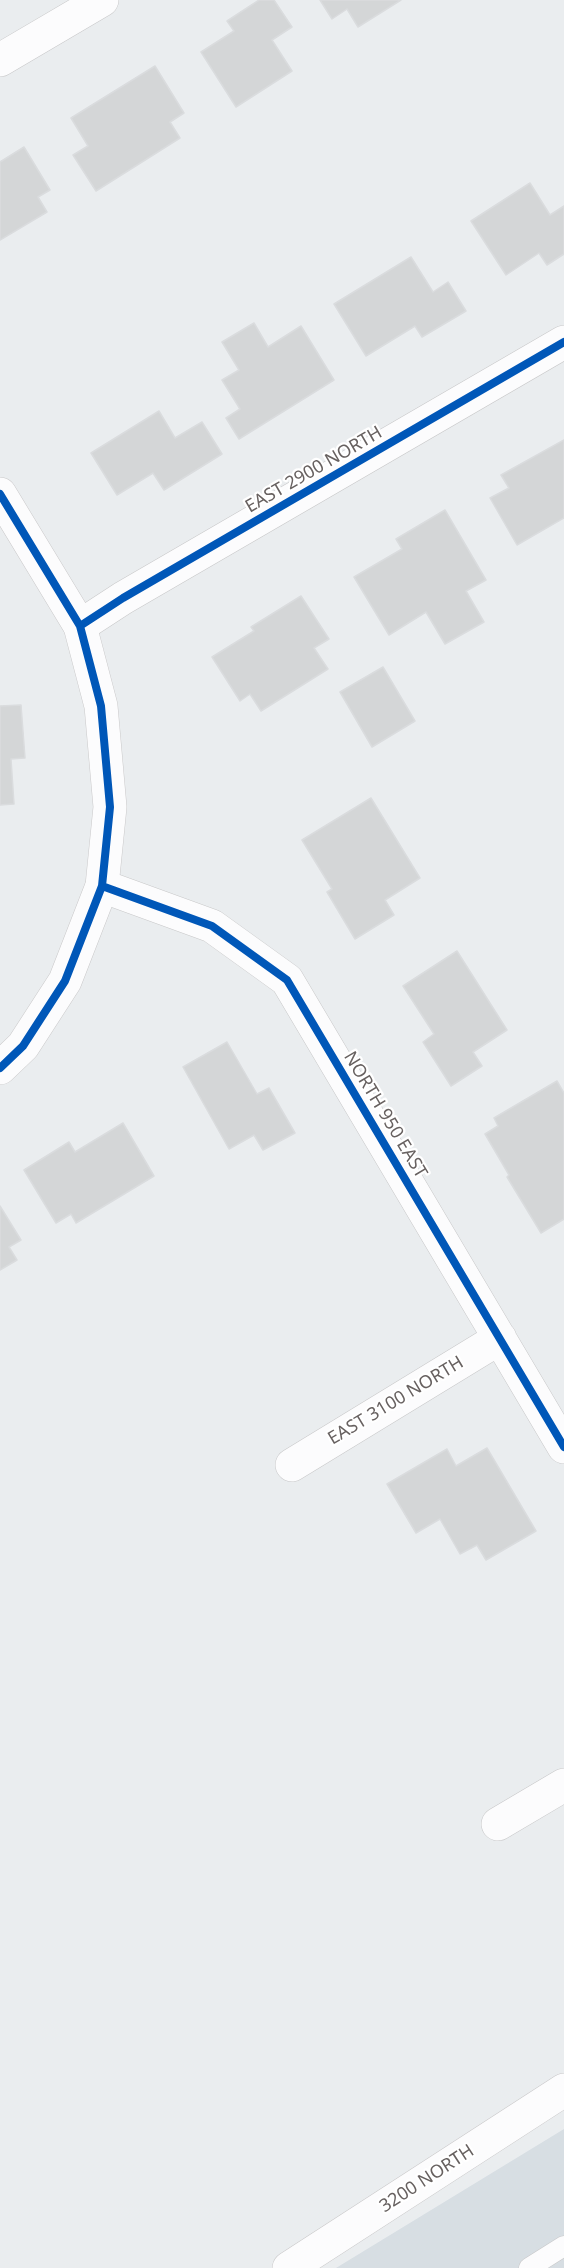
<!DOCTYPE html>
<html>
<head>
<meta charset="utf-8">
<style>
  body { margin:0 }
  canvas { display:block; background:#eaedef }
</style>
</head>
<body>
<canvas width="564" height="2268"></canvas>
<script>
const ctx = document.querySelector('canvas').getContext('2d');
ctx.lineJoin = 'round';
function paint(path, color) { ctx.fillStyle = color; ctx.fill(path, 'evenodd'); }
function stroke(path, color, width, dash) { ctx.strokeStyle = color; ctx.lineWidth = width; ctx.lineCap = dash ? 'butt' : 'round'; ctx.setLineDash(dash || []); ctx.stroke(path); }
function drawText(font, color, halo, rows, align = 'center') {
  ctx.font = font + ' "Noto Sans",sans-serif'; ctx.lineWidth = 4.5; ctx.setLineDash([]); ctx.textBaseline = 'middle'; ctx.strokeStyle = halo; ctx.fillStyle = color; for (const [text, x, y, turn = 0] of rows) {
    ctx.save(); ctx.translate(x, y); ctx.rotate((+turn || 0) * Math.PI / 180); ctx.textAlign = isNaN(turn) ? turn : align; if (halo) ctx.strokeText(text, 0, 0); ctx.fillText(text, 0, 0); ctx.restore();
  }
}
const commercial = new Path2D(`
  M564,2129V2268H336Z`);
const building = new Path2D(`
  M259,0H274L292,27L272,40L292,71L236,107L201,52L234,31L227,21Z
  M320,0H401L358,27L347,9L332,19Z
  M155,66L184,113L170,122L180,138L96,191L73,155L88,146L71,118Z
  M24,147L50,190L38,197L47,212L0,240V162Z
  M530,183L550,215L564,206V254L547,265L539,253L506,275L471,221Z
  M411,257L433,292L448,282L466,311L422,337L415,326L366,356L334,304Z
  M254,323L268,347L301,326L334,380L239,439L226,418L240,409L222,380L239,370L222,342Z
  M159,411L175,438L202,422L222,454L164,490L153,473L117,495L91,453Z
  M564,440V518L517,545L490,498L509,488L501,475Z
  M445,510L486,580L466,591L484,622L445,644L426,612L389,635L354,577L402,549L396,539Z
  M301,596L329,639L314,648L328,669L261,711L250,694L240,701L212,657L254,631L251,627Z
  M383,667L415,721L372,747L340,692Z
  M21,705L25,758L11,759L14,804L0,805V706Z
  M371,798L420,878L385,900L394,915L355,939L327,892L332,889L302,840Z
  M457,951L507,1030L473,1052L482,1066L451,1086L423,1042L434,1034L403,986Z
  M227,1042L257,1094L269,1088L295,1133L263,1150L254,1135L229,1149L183,1067Z
  M557,1081L564,1093V1219L541,1233L507,1177L509,1175L485,1134L498,1126L494,1118Z
  M123,1123L154,1176L76,1223L71,1214L56,1223L24,1170L69,1142L75,1152Z
  M0,1206L21,1240L9,1247L17,1260L0,1270Z
  M487,1448L536,1531L486,1560L477,1545L460,1554L440,1519L416,1533L387,1484L447,1449L456,1466Z`);
const lane = new Path2D(`
  M529,2268L564,2246`);
const street = new Path2D(`
  M0,60L102,0
  M80,626L123,598L564,342
  M102,886L212,926L287,980L564,1447
  M292,1465L500,1338
  M498,1824L564,1785`);
const secondary = new Path2D(`
  M0,494L80,626L101,706L110,807L102,886L65,981L23,1046L0,1068
  M289,2268L564,2090`);
const cycleway = new Path2D(`
  M0,494L80,626L101,706L110,807L102,886L65,981L23,1046L0,1068
  M80,626L123,598L564,342
  M102,886L212,926L287,980L564,1447`);
const streetNames = [
  ["EAST 2900 NORTH",314,470,-30],
  ["NORTH 950 EAST",385,1115,59],
  ["EAST 3100 NORTH",396,1401,-31],
  ["3200 NORTH",427,2179,-33]
];
paint(commercial, '#d7dee3');
paint(building, '#d4d6d7');
stroke(building, '#dadcde', 1.5);
stroke(lane, '#c8c8c9', 21);
stroke(street, '#c8c8c9', 34);
stroke(secondary, '#c9c8c9', 34);
stroke(lane, '#fcfcfd', 20);
stroke(street, '#fcfcfd', 33);
stroke(secondary, '#fcfcfd', 33);
stroke(cycleway, '#0057b8', 8);
drawText('18px', '#676160', '#fff', streetNames);
</script>
</body>
</html>
